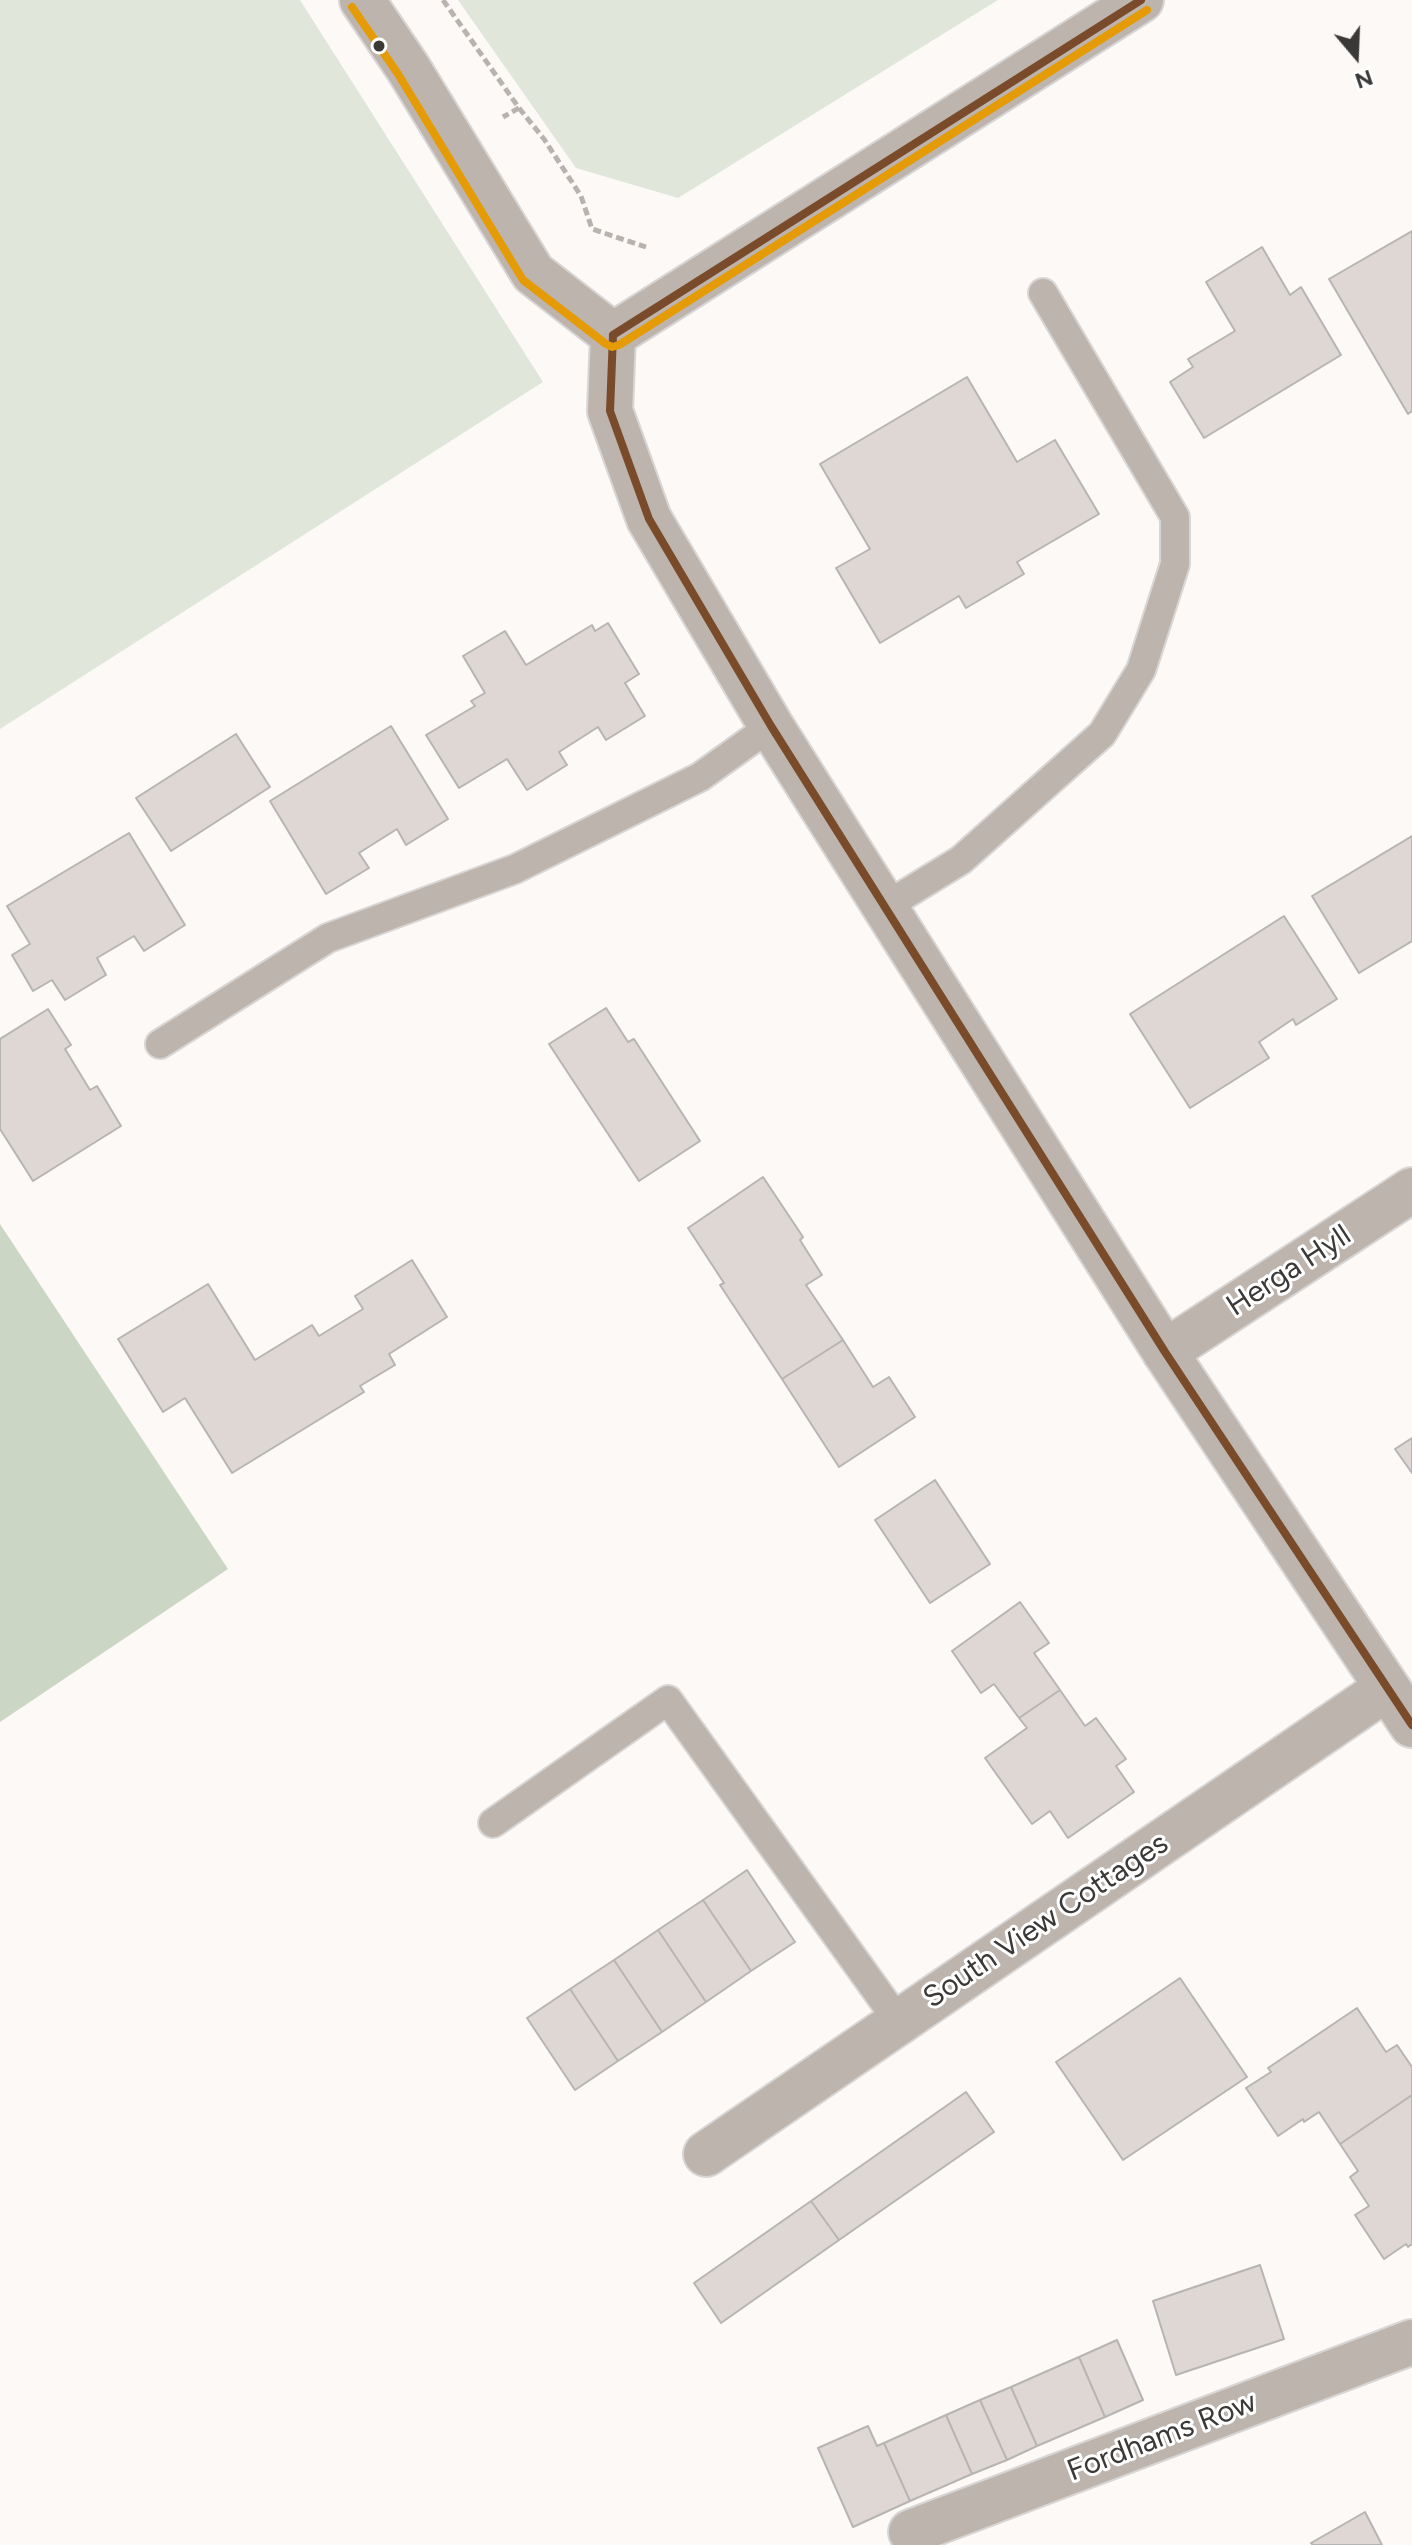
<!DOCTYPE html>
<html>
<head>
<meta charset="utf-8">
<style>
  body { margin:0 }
  #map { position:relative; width:1412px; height:2545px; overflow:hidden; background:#fcf9f7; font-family:Figtree,sans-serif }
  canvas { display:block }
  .north { position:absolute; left:1316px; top:16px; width:80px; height:80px; -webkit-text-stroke:6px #fff; paint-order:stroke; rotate:161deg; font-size:22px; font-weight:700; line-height:32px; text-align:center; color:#3a3938 }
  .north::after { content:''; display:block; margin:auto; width:28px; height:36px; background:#3a3938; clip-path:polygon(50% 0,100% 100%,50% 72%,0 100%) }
</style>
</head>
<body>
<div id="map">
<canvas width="1412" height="2545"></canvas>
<div class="north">N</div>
</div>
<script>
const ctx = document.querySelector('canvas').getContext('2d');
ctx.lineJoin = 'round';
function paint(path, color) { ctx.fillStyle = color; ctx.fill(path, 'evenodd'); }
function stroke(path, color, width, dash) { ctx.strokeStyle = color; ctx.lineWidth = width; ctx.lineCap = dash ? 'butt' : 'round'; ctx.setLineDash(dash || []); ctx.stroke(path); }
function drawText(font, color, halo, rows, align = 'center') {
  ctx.font = font + ' Figtree,sans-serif'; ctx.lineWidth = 6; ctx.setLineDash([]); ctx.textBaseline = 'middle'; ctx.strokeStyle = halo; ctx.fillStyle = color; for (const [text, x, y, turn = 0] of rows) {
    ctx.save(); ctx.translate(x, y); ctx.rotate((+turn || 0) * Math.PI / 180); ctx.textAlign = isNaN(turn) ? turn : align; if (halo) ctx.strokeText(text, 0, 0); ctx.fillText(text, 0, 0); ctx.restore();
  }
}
const green = new Path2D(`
  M0,0H300L543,382L0,729Z
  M458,0H998L678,198L576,168Z`);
const forest = new Path2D(`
  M0,1224L228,1569L0,1722Z`);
const building = new Path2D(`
  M1412,231V411L1408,414L1329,279Z
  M1262,247L1290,295L1301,287L1341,355L1204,438L1170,382L1193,367L1188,359L1235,331L1206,282Z
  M967,377L1017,462L1055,440L1099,514L1017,562L1024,574L966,608L959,596L880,643L836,568L870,549L820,464Z
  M608,623L639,674L625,683L645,716L606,740L598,727L559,752L567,765L527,790L507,759L459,788L426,735L475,706L471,701L485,693L463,656L505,631L526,665L592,625L595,631Z
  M391,726L448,819L406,845L397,829L359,853L369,868L326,894L270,801Z
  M236,734L270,787L171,851L136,798Z
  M129,833L185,925L144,951L134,936L97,958L106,975L65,1000L52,980L33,991L12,955L30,944L7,906Z
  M1412,836V941L1359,973L1312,896Z
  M1284,916L1337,999L1296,1025L1293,1019L1259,1042L1269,1058L1190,1108L1130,1014Z
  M606,1008L628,1042L634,1039L700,1141L639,1181L549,1044Z
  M48,1009L71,1045L65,1049L90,1090L97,1086L121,1126L33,1181L0,1129V1039Z
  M763,1177L803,1237L800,1240L822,1275L806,1285L843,1340L782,1379L720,1285L724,1283L688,1228Z
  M412,1260L447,1317L389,1354L395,1365L360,1386L364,1392L232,1473L185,1398L163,1412L118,1339L208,1284L255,1360L312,1325L319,1336L363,1309L355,1296Z
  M843,1340L873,1387L889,1377L915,1417L839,1467L782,1379Z
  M1412,1438V1473L1395,1449Z
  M935,1480L990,1564L930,1603L875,1520Z
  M1020,1602L1049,1643L1034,1653L1060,1690L1019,1718L994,1684L981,1693L952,1651Z
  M1060,1690L1085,1726L1096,1718L1126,1759L1116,1766L1134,1792L1068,1838L1050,1811L1032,1824L985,1758L1027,1728L1019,1718Z
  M747,1870L795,1942L751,1971L703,1900Z
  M703,1900L751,1971L706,2002L658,1930Z
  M658,1930L706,2002L662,2032L614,1960Z
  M614,1960L662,2032L618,2061L570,1989Z
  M1180,1978L1247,2077L1123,2160L1056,2062Z
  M570,1989L618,2061L575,2090L527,2018Z
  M1357,2008L1386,2052L1397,2045L1412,2067V2095L1340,2144L1319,2112L1304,2122L1303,2119L1278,2136L1246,2088L1271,2072L1268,2068Z
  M966,2092L994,2132L839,2240L811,2201Z
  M1412,2095V2244L1408,2247L1406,2244L1384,2259L1355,2215L1369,2206L1350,2177L1358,2171L1340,2144Z
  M811,2201L839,2240L721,2323L694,2283Z
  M1260,2265L1284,2339L1176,2375L1153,2301Z
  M1117,2340L1143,2400L1105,2417L1079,2357Z
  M1079,2357L1105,2417L1037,2446L1011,2387Z
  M1011,2387L1037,2446L1007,2460L980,2400Z
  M980,2400L1007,2460L972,2474L946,2415Z
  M946,2415L972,2474L910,2501L884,2443Z
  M868,2426L877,2446L884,2443L910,2501L853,2527L818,2448Z
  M1365,2512L1382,2545H1313L1311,2543Z`);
const path = new Path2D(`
  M443,0L519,108L503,117
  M519,108L544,139L581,196L592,229L646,247`);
const service = new Path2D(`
  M886,906L961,860L1102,734L1141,670L1175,564V517L1043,293
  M160,1044L328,938L515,869L700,777L771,726
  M493,1823L668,1700L899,2022`);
const minor = new Path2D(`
  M613,335L1141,0
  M1165,1352L1412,1190
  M706,2154L1387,1688
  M911,2532L1412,2342`);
const tertiary = new Path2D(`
  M362,0L408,68L533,273L613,335L610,411L649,519L771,726L1165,1352L1412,1725`);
const bus1 = new Path2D(`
  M613,335L610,411L649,519L771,726L1165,1352L1412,1725
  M613,335L1141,0`);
const bus2 = new Path2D(`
  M352,7L398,74L523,280L606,344L612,347L619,345L1147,10`);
const markers = [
  [379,46,7,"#3a3938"]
];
const streetNames = [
  ["Herga Hyll",1289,1271,-33],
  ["South View Cottages",1046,1921,-34],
  ["Fordhams Row",1162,2437,-21]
];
paint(green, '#e0e7da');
paint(forest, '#ccd6c5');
paint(building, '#dfd7d3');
stroke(building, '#b7b5b4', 2);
stroke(service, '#d8d6d5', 32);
stroke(minor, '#d8d6d5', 48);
stroke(tertiary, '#d8d6d5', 48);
stroke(path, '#b9b3b0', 5, [8, 4]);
stroke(service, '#bcb4ad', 28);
stroke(minor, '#bcb4ad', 44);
stroke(tertiary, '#bcb4ad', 44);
stroke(bus1, '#7a4b2a', 8);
stroke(bus2, '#e49b06', 8);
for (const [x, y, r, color] of markers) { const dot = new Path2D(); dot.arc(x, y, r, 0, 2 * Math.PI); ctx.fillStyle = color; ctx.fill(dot); stroke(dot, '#fff', 3); }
drawText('30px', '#3a3938', '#fff', streetNames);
</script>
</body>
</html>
